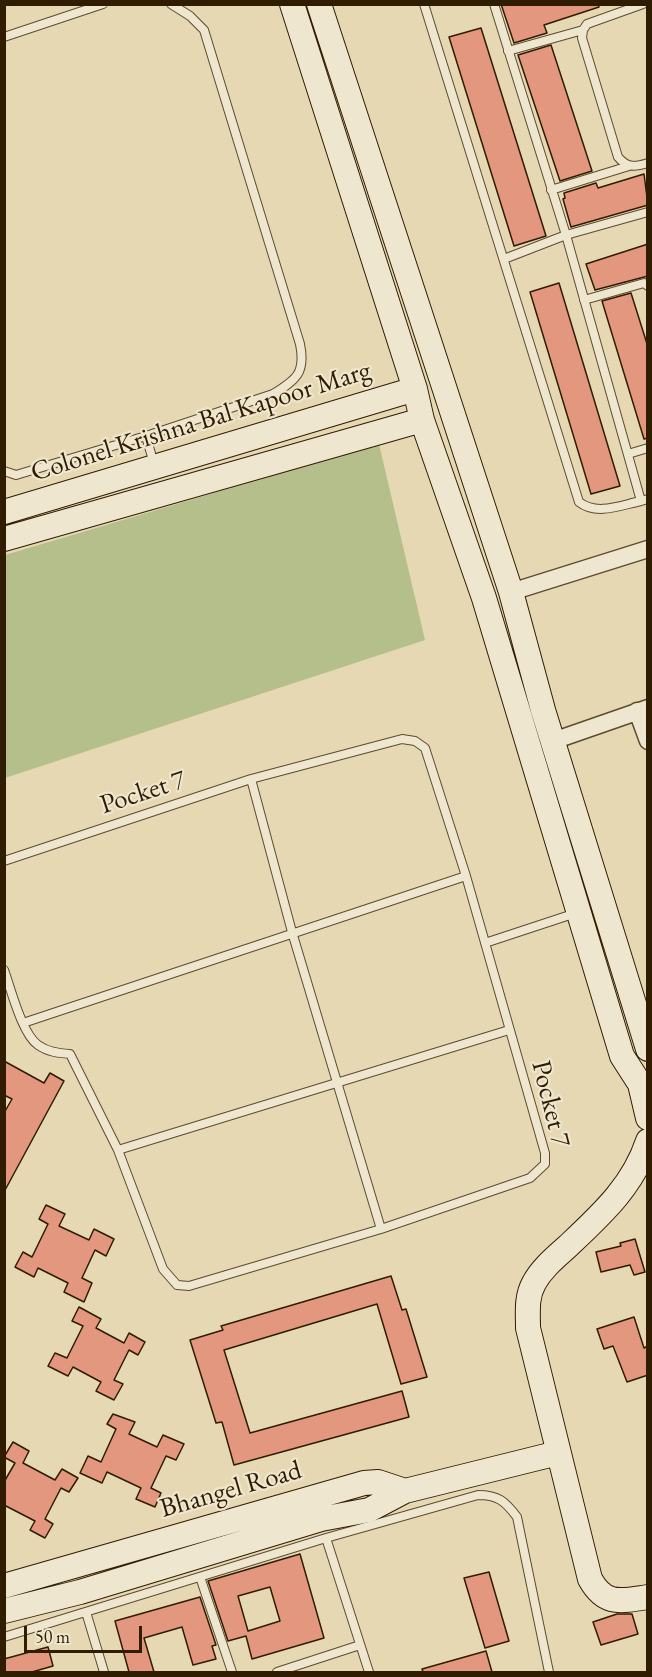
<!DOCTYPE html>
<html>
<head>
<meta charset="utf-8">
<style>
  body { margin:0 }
  #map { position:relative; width:652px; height:1677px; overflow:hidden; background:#e5d8b3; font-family:"EB Garamond",serif }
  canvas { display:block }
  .frame { position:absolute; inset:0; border:6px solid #2f1c01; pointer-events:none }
  .scale { position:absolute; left:24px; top:1626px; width:118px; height:27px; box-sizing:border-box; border:3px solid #2f1c01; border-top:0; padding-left:8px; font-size:18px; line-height:21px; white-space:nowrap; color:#2f1c01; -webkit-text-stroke:4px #eee6ce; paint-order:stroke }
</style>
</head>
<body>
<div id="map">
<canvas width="652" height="1677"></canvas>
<div class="frame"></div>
<div class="scale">50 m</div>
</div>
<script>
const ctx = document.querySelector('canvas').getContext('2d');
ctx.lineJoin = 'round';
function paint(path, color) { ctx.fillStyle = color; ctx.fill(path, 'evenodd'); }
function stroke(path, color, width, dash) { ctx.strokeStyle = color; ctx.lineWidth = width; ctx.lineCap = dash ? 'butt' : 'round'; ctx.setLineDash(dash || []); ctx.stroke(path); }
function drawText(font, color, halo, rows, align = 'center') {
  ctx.font = font + ' "EB Garamond",serif'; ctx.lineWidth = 4.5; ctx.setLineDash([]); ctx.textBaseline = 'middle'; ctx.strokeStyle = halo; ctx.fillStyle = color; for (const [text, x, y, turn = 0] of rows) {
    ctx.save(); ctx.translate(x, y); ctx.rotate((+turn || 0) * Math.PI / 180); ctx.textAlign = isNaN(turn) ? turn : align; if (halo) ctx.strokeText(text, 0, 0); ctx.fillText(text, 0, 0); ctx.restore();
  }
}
const green = new Path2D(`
  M379,444L425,640L5,778V555Z`);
const building = new Path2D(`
  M501,4H598L599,7L544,25L547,33L514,43Z
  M481,28L546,236L514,246L449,37Z
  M551,45L592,171L560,181L518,55Z
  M644,174L648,205L571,227L563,199L565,198L564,193L596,183L598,188Z
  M648,244V276L595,290L586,264Z
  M559,283L620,486L591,494L530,292Z
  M631,293L648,347V438L644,439L602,301Z
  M4,1061L44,1083L50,1073L64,1081L4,1192V1113L12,1099L4,1095Z
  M46,1205L65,1214L59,1226L89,1240L94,1229L114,1239L106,1256L95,1250L82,1278L92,1283L84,1302L64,1292L68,1283L38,1268L34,1277L15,1267L23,1252L32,1257L48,1224L39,1219Z
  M635,1239L645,1272L634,1275L630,1265L601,1272L596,1252L621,1246L620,1243Z
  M391,1276L402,1310L406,1309L427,1377L401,1384L377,1304L224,1350L250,1433L402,1391L409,1417L234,1465L222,1422L216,1423L190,1340L223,1330L221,1326Z
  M79,1307L101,1319L96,1328L124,1343L129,1333L145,1342L138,1355L129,1350L114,1380L123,1384L114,1400L96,1391L101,1382L73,1367L68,1376L48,1366L55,1353L67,1358L83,1326L72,1321Z
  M634,1317L644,1348L648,1346V1375L627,1382L613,1346L604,1349L597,1329Z
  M113,1414L135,1422L129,1434L157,1447L163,1435L184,1444L176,1460L166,1456L151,1488L161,1493L155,1507L136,1499L141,1488L107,1472L102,1483L80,1473L88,1456L101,1462L116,1429L107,1424Z
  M13,1442L29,1451L23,1463L55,1480L62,1469L78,1478L69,1492L61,1488L45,1519L53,1524L45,1538L30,1530L35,1521L4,1505V1482L15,1463L4,1457Z
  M300,1554L324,1638L252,1659L246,1636L228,1641L208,1581ZM270,1587L280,1621L248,1631L238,1596Z
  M489,1572L509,1641L485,1648L464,1578Z
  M200,1597L216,1645L212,1646L216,1659L193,1665L182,1627L144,1638L154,1672H129L115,1621Z
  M617,1614H632L638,1634L601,1645L593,1622Z
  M48,1647L53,1666L32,1672H4V1659Z
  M486,1651L492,1672H423L422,1669Z`);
const lane = new Path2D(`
  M424,4L579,502C597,516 621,505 641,501
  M494,4L566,235L641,501L648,499
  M643,4L587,24L583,30L582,38L618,157C627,168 635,167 648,163
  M4,37L103,4
  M508,51L583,30
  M551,190L629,166
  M504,259L566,235L648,212
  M584,300L644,283L648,286
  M146,436L154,464
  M628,454L648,448
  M4,471L16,475L146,436L273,394C296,380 306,373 300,344L204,30L190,16L171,4
  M251,779L292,932L381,1229
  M4,861L251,779L402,739L415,741L425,748L466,876L545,1153V1164L530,1178L381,1229L189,1286L177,1285L163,1269L118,1150L70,1054C58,1053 48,1052 38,1045C22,1034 11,989 4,970
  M485,943L576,913
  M23,1023L466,876
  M118,1150L509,1030
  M326,1538L369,1672
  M200,1577L232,1672
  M86,1612L104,1672
  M4,1637L326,1538L478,1495C498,1495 505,1501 517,1517L549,1672
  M277,1672L360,1645`);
const street = new Path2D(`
  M511,592L648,549
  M637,711L648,741
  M553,741L648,708`);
const secondary = new Path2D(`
  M292,4L415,389L422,420L484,598L622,1056L640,1084L648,1118
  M319,4L511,592L543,710L648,1049
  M4,512L415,389
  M4,539L422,420
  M648,1141C633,1186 602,1214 568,1246C556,1257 542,1268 534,1283C526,1297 528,1313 528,1328L590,1579C605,1606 620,1601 648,1597
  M4,1586L364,1483L378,1482L405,1491
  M4,1611L80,1592L321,1519L369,1510L405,1491L558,1453`);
const streetNames = [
  ["Colonel Krishna Bal Kapoor Marg",201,422,-17],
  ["Pocket 7",143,793,-18],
  ["Pocket 7",550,1104,76],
  ["Bhangel Road",231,1490,-16]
];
paint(green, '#b5bf8c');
paint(building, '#e4977f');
stroke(building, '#2f1c01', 1.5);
stroke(lane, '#5c4b2e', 10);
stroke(street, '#5c4b2e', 19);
stroke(secondary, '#2f1c01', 26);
stroke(lane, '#eee6ce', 8);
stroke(street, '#eee6ce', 16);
stroke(secondary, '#eee6ce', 24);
drawText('27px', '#2f1c01', '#eee6ce', streetNames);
</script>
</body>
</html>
